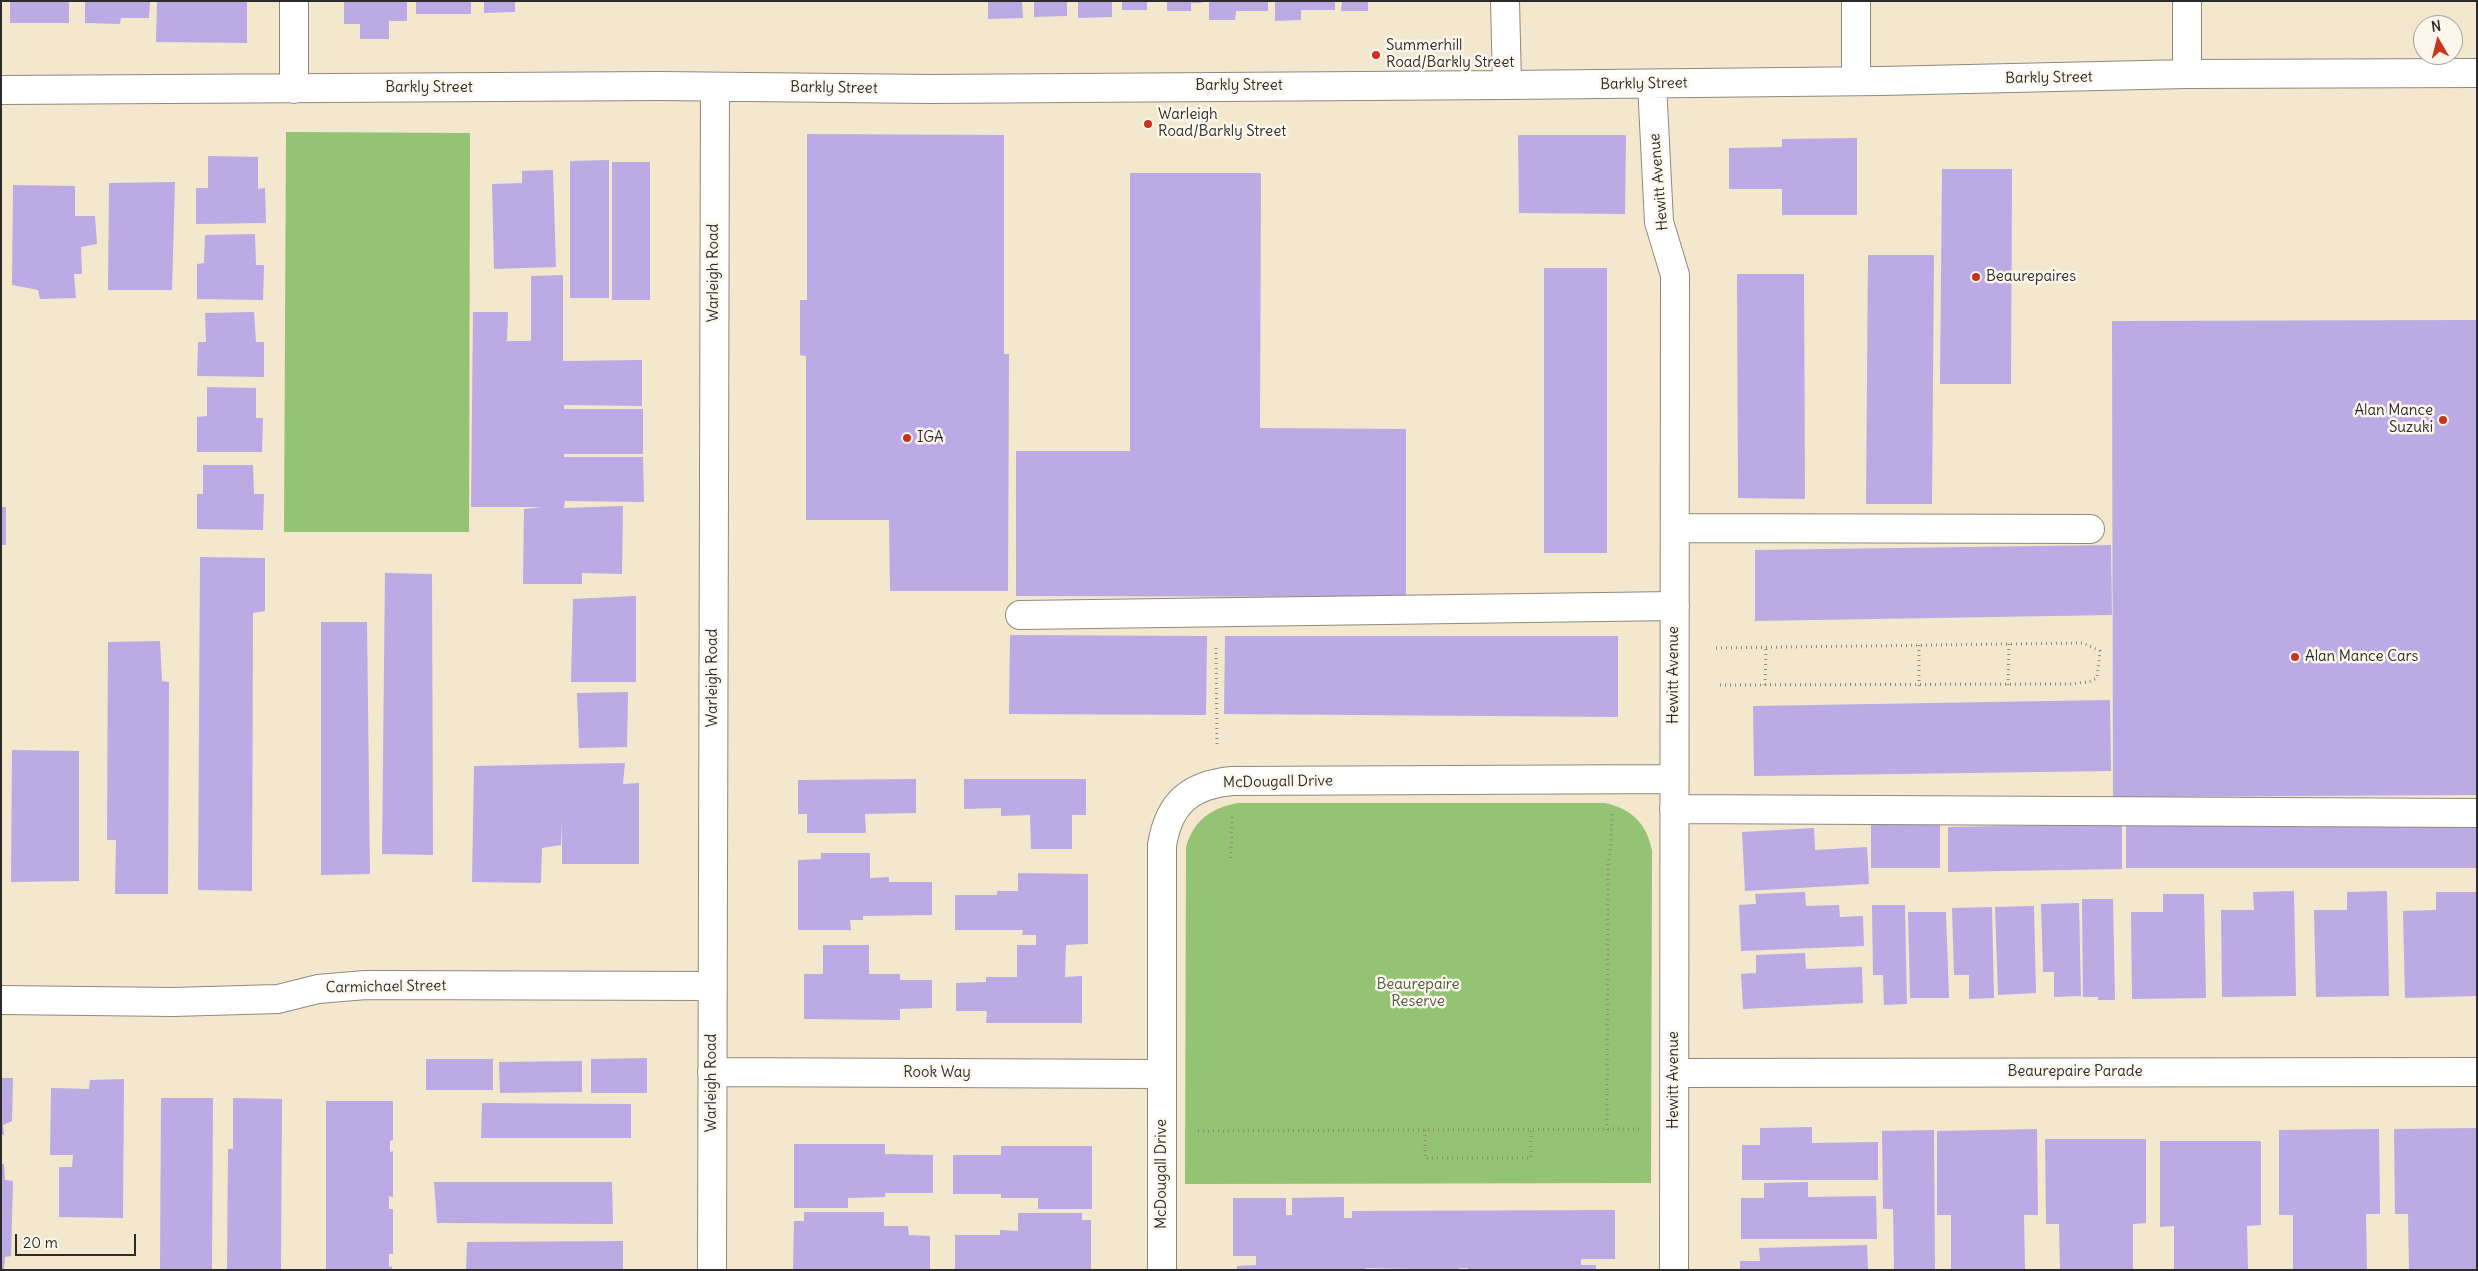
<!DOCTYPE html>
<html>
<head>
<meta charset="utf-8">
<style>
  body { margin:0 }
  #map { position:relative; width:2478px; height:1271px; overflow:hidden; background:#f3e7cd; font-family:Delius,sans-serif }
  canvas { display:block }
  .frame { position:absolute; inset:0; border:2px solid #2b2b2b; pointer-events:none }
  .north { position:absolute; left:2413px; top:15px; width:50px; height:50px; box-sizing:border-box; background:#fbf7ec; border:1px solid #a8a59f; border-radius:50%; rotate:352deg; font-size:14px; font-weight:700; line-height:20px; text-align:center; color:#2b2b2b }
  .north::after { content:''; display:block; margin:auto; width:18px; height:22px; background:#c8321e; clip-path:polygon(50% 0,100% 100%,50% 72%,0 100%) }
  .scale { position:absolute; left:15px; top:1234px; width:121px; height:22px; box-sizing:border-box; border:2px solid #2b2b2b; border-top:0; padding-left:6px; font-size:15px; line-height:18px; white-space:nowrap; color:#2b2b2b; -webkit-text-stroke:4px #fbf7ec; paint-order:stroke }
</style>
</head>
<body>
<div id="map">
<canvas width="2478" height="1271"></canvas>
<div class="frame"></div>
<div class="north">N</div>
<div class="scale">20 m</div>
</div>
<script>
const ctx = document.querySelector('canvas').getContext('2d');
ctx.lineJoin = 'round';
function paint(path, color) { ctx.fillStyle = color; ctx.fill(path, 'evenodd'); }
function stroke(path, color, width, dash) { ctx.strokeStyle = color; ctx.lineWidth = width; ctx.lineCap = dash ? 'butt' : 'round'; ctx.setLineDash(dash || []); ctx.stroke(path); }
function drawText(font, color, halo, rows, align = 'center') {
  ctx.font = font + ' Delius,sans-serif'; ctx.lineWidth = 5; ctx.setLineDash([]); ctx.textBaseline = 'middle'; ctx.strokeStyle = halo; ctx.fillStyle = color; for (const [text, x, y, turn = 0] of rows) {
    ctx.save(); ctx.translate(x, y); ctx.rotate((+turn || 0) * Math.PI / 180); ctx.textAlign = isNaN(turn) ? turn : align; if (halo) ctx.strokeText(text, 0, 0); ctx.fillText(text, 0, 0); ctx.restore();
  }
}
const green = new Path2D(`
  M286,132L470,133L469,532H284Z
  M1238,803H1605C1632,809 1647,824 1652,851L1651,1183L1185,1184L1186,847C1194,820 1211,808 1238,803Z`);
const building = new Path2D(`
  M10,1H69V23H10Z
  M85,1H150L149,18H121L120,24L85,23Z
  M157,1H247V43L156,42Z
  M344,1H407V21H389V39H360V24H344Z
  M416,1H471V14H416Z
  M484,1H515V12L484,13Z
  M988,1H1022L1023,18L988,19Z
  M1034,1H1067V16L1034,17Z
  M1078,1H1112V17L1078,18Z
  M1122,1H1147V10H1122Z
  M1167,1H1202V3H1191V11H1167Z
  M1209,1H1268V11H1236L1235,20H1209Z
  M1275,1H1335V10H1301V20L1275,21Z
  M1342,1H1368V11H1341Z
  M807,134L1004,135V354H1009L1008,591H890L889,520H806V356L800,355V300H807Z
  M1518,135H1626L1625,214L1519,213Z
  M1857,138V215H1782V189H1729V148L1782,147V139Z
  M208,156L258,157V189L265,188L266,223L196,224V188H208Z
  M609,160V298H570V161Z
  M612,162H650V300H612Z
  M1942,169H2012L2011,384H1940Z
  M553,170L556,267L494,269L492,184L522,183V171Z
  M1130,173H1261L1260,428L1406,429V597L1016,596V451H1130Z
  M175,182L172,290H108L109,183Z
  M13,185L75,186V216H95L97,244L81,247L82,274H74L76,298L40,299L38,290L12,285Z
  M255,234L256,265H264L263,300L197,299V264L204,263L205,235Z
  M1868,255H1934L1932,504H1866Z
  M1544,268H1607V553H1544Z
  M1737,274H1804L1805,499L1738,498Z
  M563,275V361L642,360V406L564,405V409H643V454H564V457H643L644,502L565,501L564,508L623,506L622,574L582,573V584H523L524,509L543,507H471L473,312H508L507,341H531V276Z
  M254,312L256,342H264V377L197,376L198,342H206L205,313Z
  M2477,320V795L2113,797L2112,321Z
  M207,387L256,388V418H263L262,452H197V417L207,416Z
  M203,465H253L254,494H264L263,530L197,529V494H203Z
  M1,507H6V545H1Z
  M2111,545L2112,615L1755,621V550Z
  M200,557L265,558V611L253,613L252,891L198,890Z
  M385,573L432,574L433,855L382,854Z
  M636,596V682H571L573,599Z
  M321,622H367L370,874L321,875Z
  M1010,635L1207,636L1206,715L1009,714Z
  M1225,636H1618V717L1224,714Z
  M160,641L162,681L169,682L168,894H115L116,840H107L108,642Z
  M628,692L627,747L579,748L577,693Z
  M2110,700L2111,771L1754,776L1753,706Z
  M12,750L79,751V881L11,882Z
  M625,763L623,784L639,783V864H562V822L561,845L542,848L541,883L472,882L474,766Z
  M916,779V813L865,814L866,833H807V814H798V780Z
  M964,779H1086V815H1072V849H1031L1030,815L1001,816V808L964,809Z
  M2122,824V869L1948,872V827Z
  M2126,824H2477V868H2126Z
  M1871,825H1940V868H1871Z
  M1814,828L1815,850L1867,847L1869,884L1745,891L1742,832Z
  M821,853H870V878L889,877V882H932V915L863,916V920H850L851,930H798V860L821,859Z
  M1018,873L1088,874V944L1066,945L1065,977L1082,976V1023H986L987,1011H956V983L986,982V977H1017V945H1036V935H1022L1023,930H955V895H997V891H1018Z
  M2294,891L2296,996L2222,997L2221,910H2254L2253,892Z
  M2387,891L2389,996L2316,997L2314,910H2347V892Z
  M1805,892L1806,906L1839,905L1840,917L1863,916L1864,946L1741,951L1739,905L1756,904L1755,894Z
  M2436,892H2477V996L2405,998L2403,911L2436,910Z
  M2163,894H2204L2206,998L2132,999L2131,912H2163Z
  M2082,899H2113L2115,1000H2098V997H2083Z
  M2079,903L2081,996L2054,997V972H2043L2041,904Z
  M1872,905H1905L1907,1004L1884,1005L1883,975H1873Z
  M2034,906L2036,993L1998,995L1995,907Z
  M1992,907L1994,998L1969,999V975H1954L1952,908Z
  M1908,912H1946L1949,998H1910Z
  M823,945H869V974H900V980H932V1008L900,1009V1020L804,1019V974H823Z
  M1805,953L1806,969L1862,967L1863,1003L1743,1009L1741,974L1756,973V955Z
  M647,1058V1093H591V1059Z
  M426,1059H493V1090H426Z
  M582,1061V1092L500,1093L499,1062Z
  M1,1078H13L12,1121L3,1125L4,1135H1Z
  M124,1079L123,1218L59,1217V1167H72L73,1155H50L51,1088L89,1089L90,1080Z
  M161,1098H213L212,1270H160Z
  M233,1098L282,1099L281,1270H227L228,1149H233Z
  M326,1101H393V1140L390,1141V1152L393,1151V1197L389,1196V1209H393V1254H389V1267L392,1266V1270H326Z
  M482,1103L631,1104V1138H481Z
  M1812,1127V1143L1878,1142V1180H1742V1145H1760V1128Z
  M2477,1128V1270H2409L2408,1214H2395L2394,1129Z
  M2037,1129L2038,1215H2024L2025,1270H1951V1215H1937V1131Z
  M2379,1129L2380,1214H2366L2367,1270H2293V1215H2279V1130Z
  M1934,1130L1935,1270H1894L1893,1209H1883L1882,1131Z
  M2045,1139H2146V1223L2133,1224V1270H2060L2059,1224H2046Z
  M2160,1141H2261V1225L2247,1226L2248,1270H2174V1226L2160,1227Z
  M794,1144H885V1154L933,1155V1193H885V1197L848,1198V1208H794Z
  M1001,1146H1092V1209H1038V1198H1001V1194H953V1155H1001Z
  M1,1164H4L5,1180L13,1181L11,1256L5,1257L4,1270H1Z
  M434,1182H612L613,1224L437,1223Z
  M1808,1182V1197L1876,1196L1877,1239H1741V1198H1764V1183Z
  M1344,1197V1218H1352V1211L1615,1210V1259H1581V1265H1596V1270H1468V1268H1459V1270L1366,1268V1270H1237V1266L1256,1265V1256H1233V1198H1286V1215H1292V1198Z
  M804,1212H884V1226H908L909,1235L930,1236V1269L793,1270L794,1221H804Z
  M1018,1213H1082V1220H1091V1270H955V1235H1000V1230L1018,1231Z
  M623,1241V1270H466L467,1242Z
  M1867,1245L1868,1270H1740V1261H1760L1759,1248Z`);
const path = new Path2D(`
  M1216,648L1217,747
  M1716,648L2083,643L2100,651L2097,678L2089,682L2070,684L1716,685
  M1765,685L1766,648
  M2008,685L2009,643
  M1919,686V644
  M1231,858L1232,816
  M1425,1130V1158H1531V1130
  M1607,1130L1608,864L1611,844L1612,813
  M1198,1131L1639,1129`);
const minor = new Path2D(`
  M1505,1L1507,85
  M1856,1V81
  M2187,1V74
  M1652,84L1659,222L1675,275L1674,1270
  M294,89V1
  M1,90L660,86L930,89L1507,85L1881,81L2187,74L2477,73
  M1675,528L2090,529
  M1020,615L1675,606
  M1674,809L2477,813
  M1,1000L173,1002L278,999L318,989L366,985L712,986
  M712,1072L1162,1074
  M1674,1073L2477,1072
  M712,1270L715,87
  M1162,1270V845C1169,803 1190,785 1232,781L1674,779`);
const markers = [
  [1376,55,5,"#c8321e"],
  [1148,124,5,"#c8321e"],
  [1976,277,5,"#c8321e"],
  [2443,420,5,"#c8321e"],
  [907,438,5,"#c8321e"],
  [2295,657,5,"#c8321e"]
];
const poiNames = [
  ["Summerhill",1386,46],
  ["Road/Barkly Street",1386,63],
  ["Warleigh",1158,115],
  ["Road/Barkly Street",1158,132],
  ["Beaurepaires",1986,277],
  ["Alan Mance",2433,411,"right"],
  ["Suzuki",2433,428,"right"],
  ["IGA",917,438],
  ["Alan Mance Cars",2305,657]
];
const streetNames = [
  ["Barkly Street",2049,78,-1],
  ["Barkly Street",1644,84,-1],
  ["Barkly Street",1239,86],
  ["Barkly Street",429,88],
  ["Barkly Street",834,88,1],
  ["Hewitt Avenue",1659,182,-95],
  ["Warleigh Road",714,273,-90],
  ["Hewitt Avenue",1674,675,-90],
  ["Warleigh Road",713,678,-90],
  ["McDougall Drive",1278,782,-1],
  ["Carmichael Street",386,987,-1],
  ["Beaurepaire Parade",2075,1072],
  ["Rook Way",937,1073],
  ["Hewitt Avenue",1674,1080,-90],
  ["Warleigh Road",712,1083,-90],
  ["McDougall Drive",1162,1174,-90]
];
const parkNames = [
  ["Beaurepaire",1418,985],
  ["Reserve",1418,1002]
];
paint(green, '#93c373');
paint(building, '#bbaae4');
stroke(minor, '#8f897c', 30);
stroke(path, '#8f897c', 3, [1, 4]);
stroke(minor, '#fff', 28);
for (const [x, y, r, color] of markers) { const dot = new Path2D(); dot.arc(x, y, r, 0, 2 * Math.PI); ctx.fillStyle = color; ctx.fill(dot); stroke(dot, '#fbf7ec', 2); }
drawText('15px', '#2b2b2b', '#fbf7ec', poiNames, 'left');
drawText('15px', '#2b2b2b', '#fbf7ec', streetNames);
drawText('15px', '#4a5941', '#fbf7ec', parkNames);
</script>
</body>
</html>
